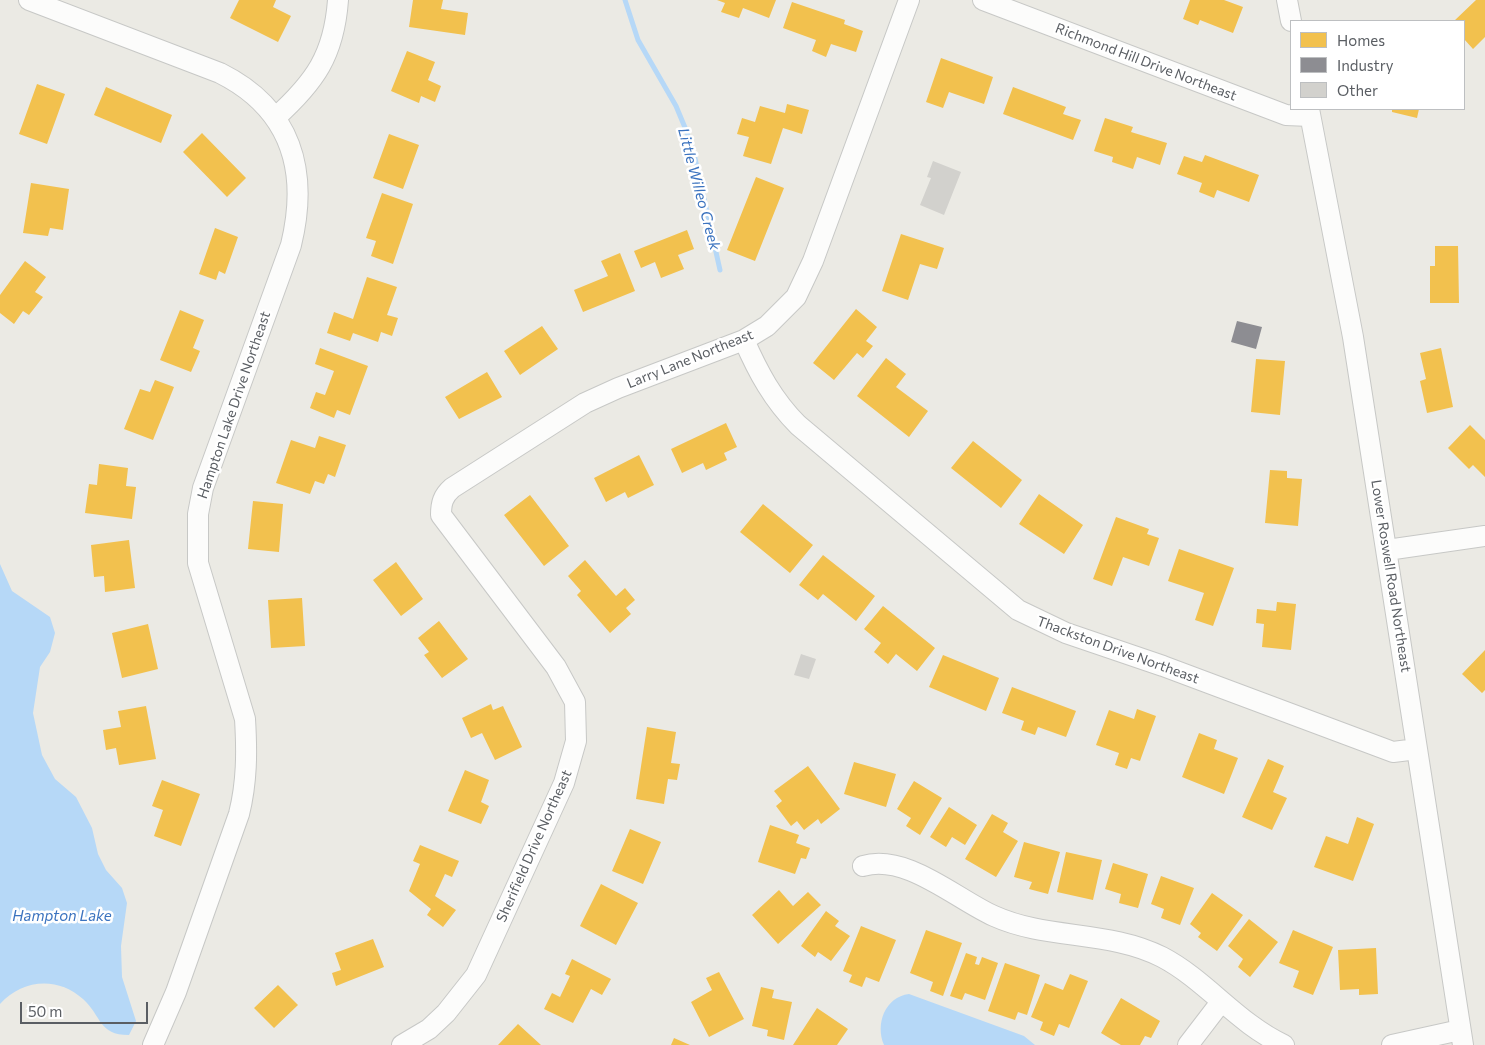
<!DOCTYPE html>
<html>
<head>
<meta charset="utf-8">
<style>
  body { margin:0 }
  #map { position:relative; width:1485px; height:1045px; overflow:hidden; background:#ebeae4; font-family:Commissioner,sans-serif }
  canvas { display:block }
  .legend { position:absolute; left:1290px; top:20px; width:175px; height:90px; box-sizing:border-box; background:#fff; border:1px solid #bdbfc1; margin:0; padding:6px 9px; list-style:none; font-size:15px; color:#5a5e63 }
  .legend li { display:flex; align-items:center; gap:10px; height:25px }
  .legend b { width:25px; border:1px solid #bdbfc1 }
  .scale { position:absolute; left:20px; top:1002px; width:128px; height:22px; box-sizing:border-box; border:2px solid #5a5e63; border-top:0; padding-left:6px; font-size:15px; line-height:18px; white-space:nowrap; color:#5a5e63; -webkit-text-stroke:4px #fff; paint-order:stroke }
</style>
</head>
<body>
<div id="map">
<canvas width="1485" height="1045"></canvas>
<ul class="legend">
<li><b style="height:14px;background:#f2c14e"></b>Homes</li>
<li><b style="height:14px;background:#8d8d92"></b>Industry</li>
<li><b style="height:14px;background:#d2d1cd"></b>Other</li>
</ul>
<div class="scale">50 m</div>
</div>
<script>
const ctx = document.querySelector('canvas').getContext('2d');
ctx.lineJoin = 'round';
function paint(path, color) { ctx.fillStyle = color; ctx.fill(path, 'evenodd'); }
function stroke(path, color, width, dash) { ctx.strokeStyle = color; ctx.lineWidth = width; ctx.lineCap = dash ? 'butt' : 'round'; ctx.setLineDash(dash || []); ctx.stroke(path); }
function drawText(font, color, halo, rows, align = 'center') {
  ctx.font = font + ' Commissioner,sans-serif'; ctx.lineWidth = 5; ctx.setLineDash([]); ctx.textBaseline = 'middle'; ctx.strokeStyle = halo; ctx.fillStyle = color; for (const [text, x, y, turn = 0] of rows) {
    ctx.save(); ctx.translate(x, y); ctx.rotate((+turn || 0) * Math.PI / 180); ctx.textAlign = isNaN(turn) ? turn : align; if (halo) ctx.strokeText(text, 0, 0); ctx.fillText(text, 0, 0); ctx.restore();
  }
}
const water = new Path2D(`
  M0,564L12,591L50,617L55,633L50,652L40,667L33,713L42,755L55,779L76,797L92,828L98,854L106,870L122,888L127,903L121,946L122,977L136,1021L129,1035C98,1035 102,1016 83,999C58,976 22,979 0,1004Z
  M909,994L1024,1036L1035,1045H884C875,1024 885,997 909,994Z`);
const homes = new Path2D(`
  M239,0H276L273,7L291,16L278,42L230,18Z
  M413,0H443L441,9L468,13L465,35L409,27Z
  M717,0H776L769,18L743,8L739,18L721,12L725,3Z
  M1190,0H1224L1243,7L1233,33L1200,20L1198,25L1183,19Z
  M1476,0H1485V37L1473,49L1464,39V21H1454Z
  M792,2L845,20L844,24L863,31L856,52L831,44L826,57L812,51L816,40L783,28Z
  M407,51L435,62L428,80L441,86L435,102L421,96L419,103L391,91Z
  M941,58L993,77L984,104L949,92L943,108L926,102Z
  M37,84L65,94L47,144L19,134Z
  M106,87L172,115L161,143L94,115Z
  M1013,87L1066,107L1063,114L1081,120L1073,140L1003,114Z
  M787,104L809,110L802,134L783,128L771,164L743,156L749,137L737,134L742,118L755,122L760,106L785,113Z
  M1392,109H1419L1417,118L1392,112Z
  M1105,118L1133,127L1131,132L1167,143L1160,165L1137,157L1133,169L1112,162L1113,157L1094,151Z
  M202,133L246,178L227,197L183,152Z
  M389,134L419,145L403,189L373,178Z
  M1205,155L1259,175L1249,202L1217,190L1214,198L1199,192L1202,183L1177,174L1184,156L1202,162Z
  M756,177L784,188L755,261L727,250Z
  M31,183L69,189L63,230L50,228L48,236L23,233Z
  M382,193L413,204L393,264L371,256L376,241L366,238Z
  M215,228L238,237L225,274L219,271L216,280L199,274Z
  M687,230L694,249L678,255L684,269L661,278L655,262L641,268L634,251Z
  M901,234L944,248L937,269L920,264L908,300L882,291Z
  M1435,246H1458L1459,303H1430V266H1435Z
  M620,253L635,291L583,312L574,290L608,276L601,261Z
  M25,261L46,277L35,292L43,297L29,315L23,311L14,324L0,313V295Z
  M367,277L397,287L387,315L398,318L392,336L381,332L378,342L353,333L350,341L327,333L334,312L353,319Z
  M856,309L877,327L866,341L873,346L863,358L857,353L834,380L813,363Z
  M180,310L204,320L193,348L200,351L191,372L160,360Z
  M542,326L558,349L520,375L504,351Z
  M320,348L368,366L350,415L337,410L334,418L310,408L316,392L325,395L334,371L315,364Z
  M1441,348L1453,407L1427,413L1420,381L1426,379L1420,353Z
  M886,358L906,374L896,387L928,411L909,437L857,396Z
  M1256,359L1285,361L1280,415L1251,412Z
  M487,372L502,397L459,419L445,397Z
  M155,380L174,387L153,440L124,429L140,389L150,392Z
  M726,423L737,447L724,453L727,460L706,470L703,463L682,473L671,449Z
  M1470,425L1485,440V477L1473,465L1469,469L1448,448Z
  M319,436L346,445L335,477L328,474L324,484L315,481L310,494L276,483L291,440L315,448Z
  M973,441L1022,480L1001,508L951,468Z
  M639,455L654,485L628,498L625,492L606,502L594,478Z
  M99,464L128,468L126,486L136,487L132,519L85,513L89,484L97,485Z
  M1270,470L1287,471V478L1302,479L1298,526L1265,523Z
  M1039,494L1083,525L1064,554L1019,524Z
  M530,495L569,546L544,566L504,515Z
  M253,501L283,504L279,552L248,549Z
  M763,504L813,545L790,573L740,532Z
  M1116,517L1149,529L1147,534L1159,538L1149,566L1123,557L1112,586L1093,579Z
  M129,540L135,588L105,592L104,576L94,577L91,545Z
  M1179,549L1234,568L1213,626L1195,620L1204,593L1168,581Z
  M823,555L875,596L856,621L823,594L818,600L799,585Z
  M585,560L616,596L625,588L635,600L626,608L631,614L610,633L577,595L581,591L568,576Z
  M396,562L423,599L401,616L373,580Z
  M302,598L305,646L271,648L268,600Z
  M1277,602L1296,604L1291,650L1262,647L1264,624L1256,623L1257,609L1276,611Z
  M883,606L935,648L917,671L896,654L888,664L874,652L881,643L864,629Z
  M439,621L468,659L442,678L424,655L429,652L418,638Z
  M148,624L158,669L122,678L112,633Z
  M1485,650V690L1482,693L1462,674Z
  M943,655L999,678L986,711L929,687Z
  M1012,687L1076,711L1066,737L1038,727L1035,735L1021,730L1024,721L1002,713Z
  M491,704L493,710L503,706L522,747L495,760L482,733L471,738L462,718Z
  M146,706L156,759L119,765L116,748L106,750L103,730L121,727L118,711Z
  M1137,709L1156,716L1140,761L1131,758L1127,769L1115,765L1119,753L1096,745L1109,710L1134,719Z
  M647,727L676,732L671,763L680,764L677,780L668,779L664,804L636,799Z
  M1199,733L1217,740L1214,749L1238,758L1224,794L1182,777Z
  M1268,759L1284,766L1273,792L1287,798L1272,830L1242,817Z
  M854,762L896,774L886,807L844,794Z
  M808,766L840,809L821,824L818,819L804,830L797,821L791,826L776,806L782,801L774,791Z
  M465,770L489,780L481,802L489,806L481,824L448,811Z
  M162,780L200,794L181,846L154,836L163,810L152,806Z
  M914,781L942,798L920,835L906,826L911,818L897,809Z
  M949,807L977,825L965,845L952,837L946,847L930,837Z
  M992,814L1008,823L1003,832L1018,841L996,877L965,859Z
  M1357,817L1374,824L1353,881L1314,867L1326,836L1348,844Z
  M770,825L799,835L796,843L810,848L806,859L801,858L795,874L758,862Z
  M630,829L661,842L643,884L612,871Z
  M1024,842L1060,852L1048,894L1029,889L1032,882L1014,877Z
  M420,845L459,861L452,877L445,874L435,896L456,910L443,927L427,915L431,909L409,891L420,864L413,861Z
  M1066,852L1102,860L1093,900L1057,892Z
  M1113,863L1148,874L1138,908L1119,903L1121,894L1105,889Z
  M1161,876L1194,888L1180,925L1161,918L1164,909L1151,904Z
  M601,884L638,903L616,945L580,926Z
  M779,890L793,906L808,892L821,905L778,944L752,915Z
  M1212,893L1243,915L1217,951L1198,937L1201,933L1190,924Z
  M826,911L839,921L835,926L850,936L831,961L818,952L815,957L801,946Z
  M1249,919L1278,942L1250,977L1238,967L1243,959L1228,946Z
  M861,926L896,940L879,982L866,977L862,987L849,982L852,975L843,971Z
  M926,930L962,943L943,996L930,991L933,982L910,973Z
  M1293,930L1333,947L1313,995L1293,987L1299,971L1279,963Z
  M373,939L384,967L336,986L332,973L341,970L335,953Z
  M1376,948L1378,994L1359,995V989L1340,990L1338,950Z
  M966,953L977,957L975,964L979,965L982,957L998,963L985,1000L965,993L962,1000L950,996Z
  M572,959L611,979L602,995L591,989L573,1023L544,1009L552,993L560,997L570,976L565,974Z
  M1005,963L1040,975L1027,1015L1018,1012L1015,1020L988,1011Z
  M719,972L744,1019L709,1037L691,1002L712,990L706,978Z
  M1070,974L1088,981L1069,1028L1059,1024L1054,1036L1040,1030L1043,1022L1031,1017L1045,983L1063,990Z
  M278,985L298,1005L274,1028L254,1008Z
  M761,987L774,990L772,998L792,1002L784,1040L767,1036L768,1030L752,1026Z
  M1121,998L1160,1021L1151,1038L1145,1036L1140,1045H1121L1101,1033Z
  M817,1008L848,1029L837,1045H793Z
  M518,1024L541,1045H498Z
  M674,1038L690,1045H671Z`);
const industry = new Path2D(`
  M1237,321L1262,327L1256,349L1231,342Z`);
const stream = new Path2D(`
  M625,0L638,40L676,106L686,130L694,154L720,270`);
const building = new Path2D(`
  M933,161L961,172L944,215L920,205L931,178L927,177Z
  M801,654L816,659L809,679L794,675Z`);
const minor = new Path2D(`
  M29,0L220,73C292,109 309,171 291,245L203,488L198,514V563L245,719C247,752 247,782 239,814L176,992L153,1045
  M983,0L1286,115L1310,116
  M1287,0L1291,21
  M1309,109L1353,337L1463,1045
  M275,118C315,82 334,55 338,0
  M744,340C758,372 773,400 798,425L1018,610L1066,633L1163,666L1393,752L1417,749
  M1387,550L1485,536
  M863,866C906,853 956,899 994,916C1047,940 1109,930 1162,957C1206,980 1238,1024 1284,1045
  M402,1045L429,1029L446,1013L476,975L564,783L576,741L575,702L556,667L441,515C441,503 443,496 452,488L585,403L618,388L744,340L767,326L796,297L813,261L909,0
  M1188,1045L1221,1002
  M1392,1045L1460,1030`);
const streetNames = [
  ["Richmond Hill Drive Northeast",1146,62,21],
  ["Larry Lane Northeast",690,359,-22],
  ["Hampton Lake Drive Northeast",234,405,-71],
  ["Lower Roswell Road Northeast",1391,576,81],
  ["Thackston Drive Northeast",1118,650,20],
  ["Sherifield Drive Northeast",534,846,-66]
];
const waterNames = [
  ["Little Willeo Creek",699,189,75],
  ["Hampton Lake",62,916]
];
paint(water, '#b6d8f7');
paint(homes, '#f2c14e');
paint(industry, '#8d8d92');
stroke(stream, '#b6d8f7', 5);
paint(building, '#d2d1cd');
stroke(minor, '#c7c8c6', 22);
stroke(minor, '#fcfcfb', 20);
drawText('14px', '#5a5e63', '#fff', streetNames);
drawText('italic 15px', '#3b73bf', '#fff', waterNames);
</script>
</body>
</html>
